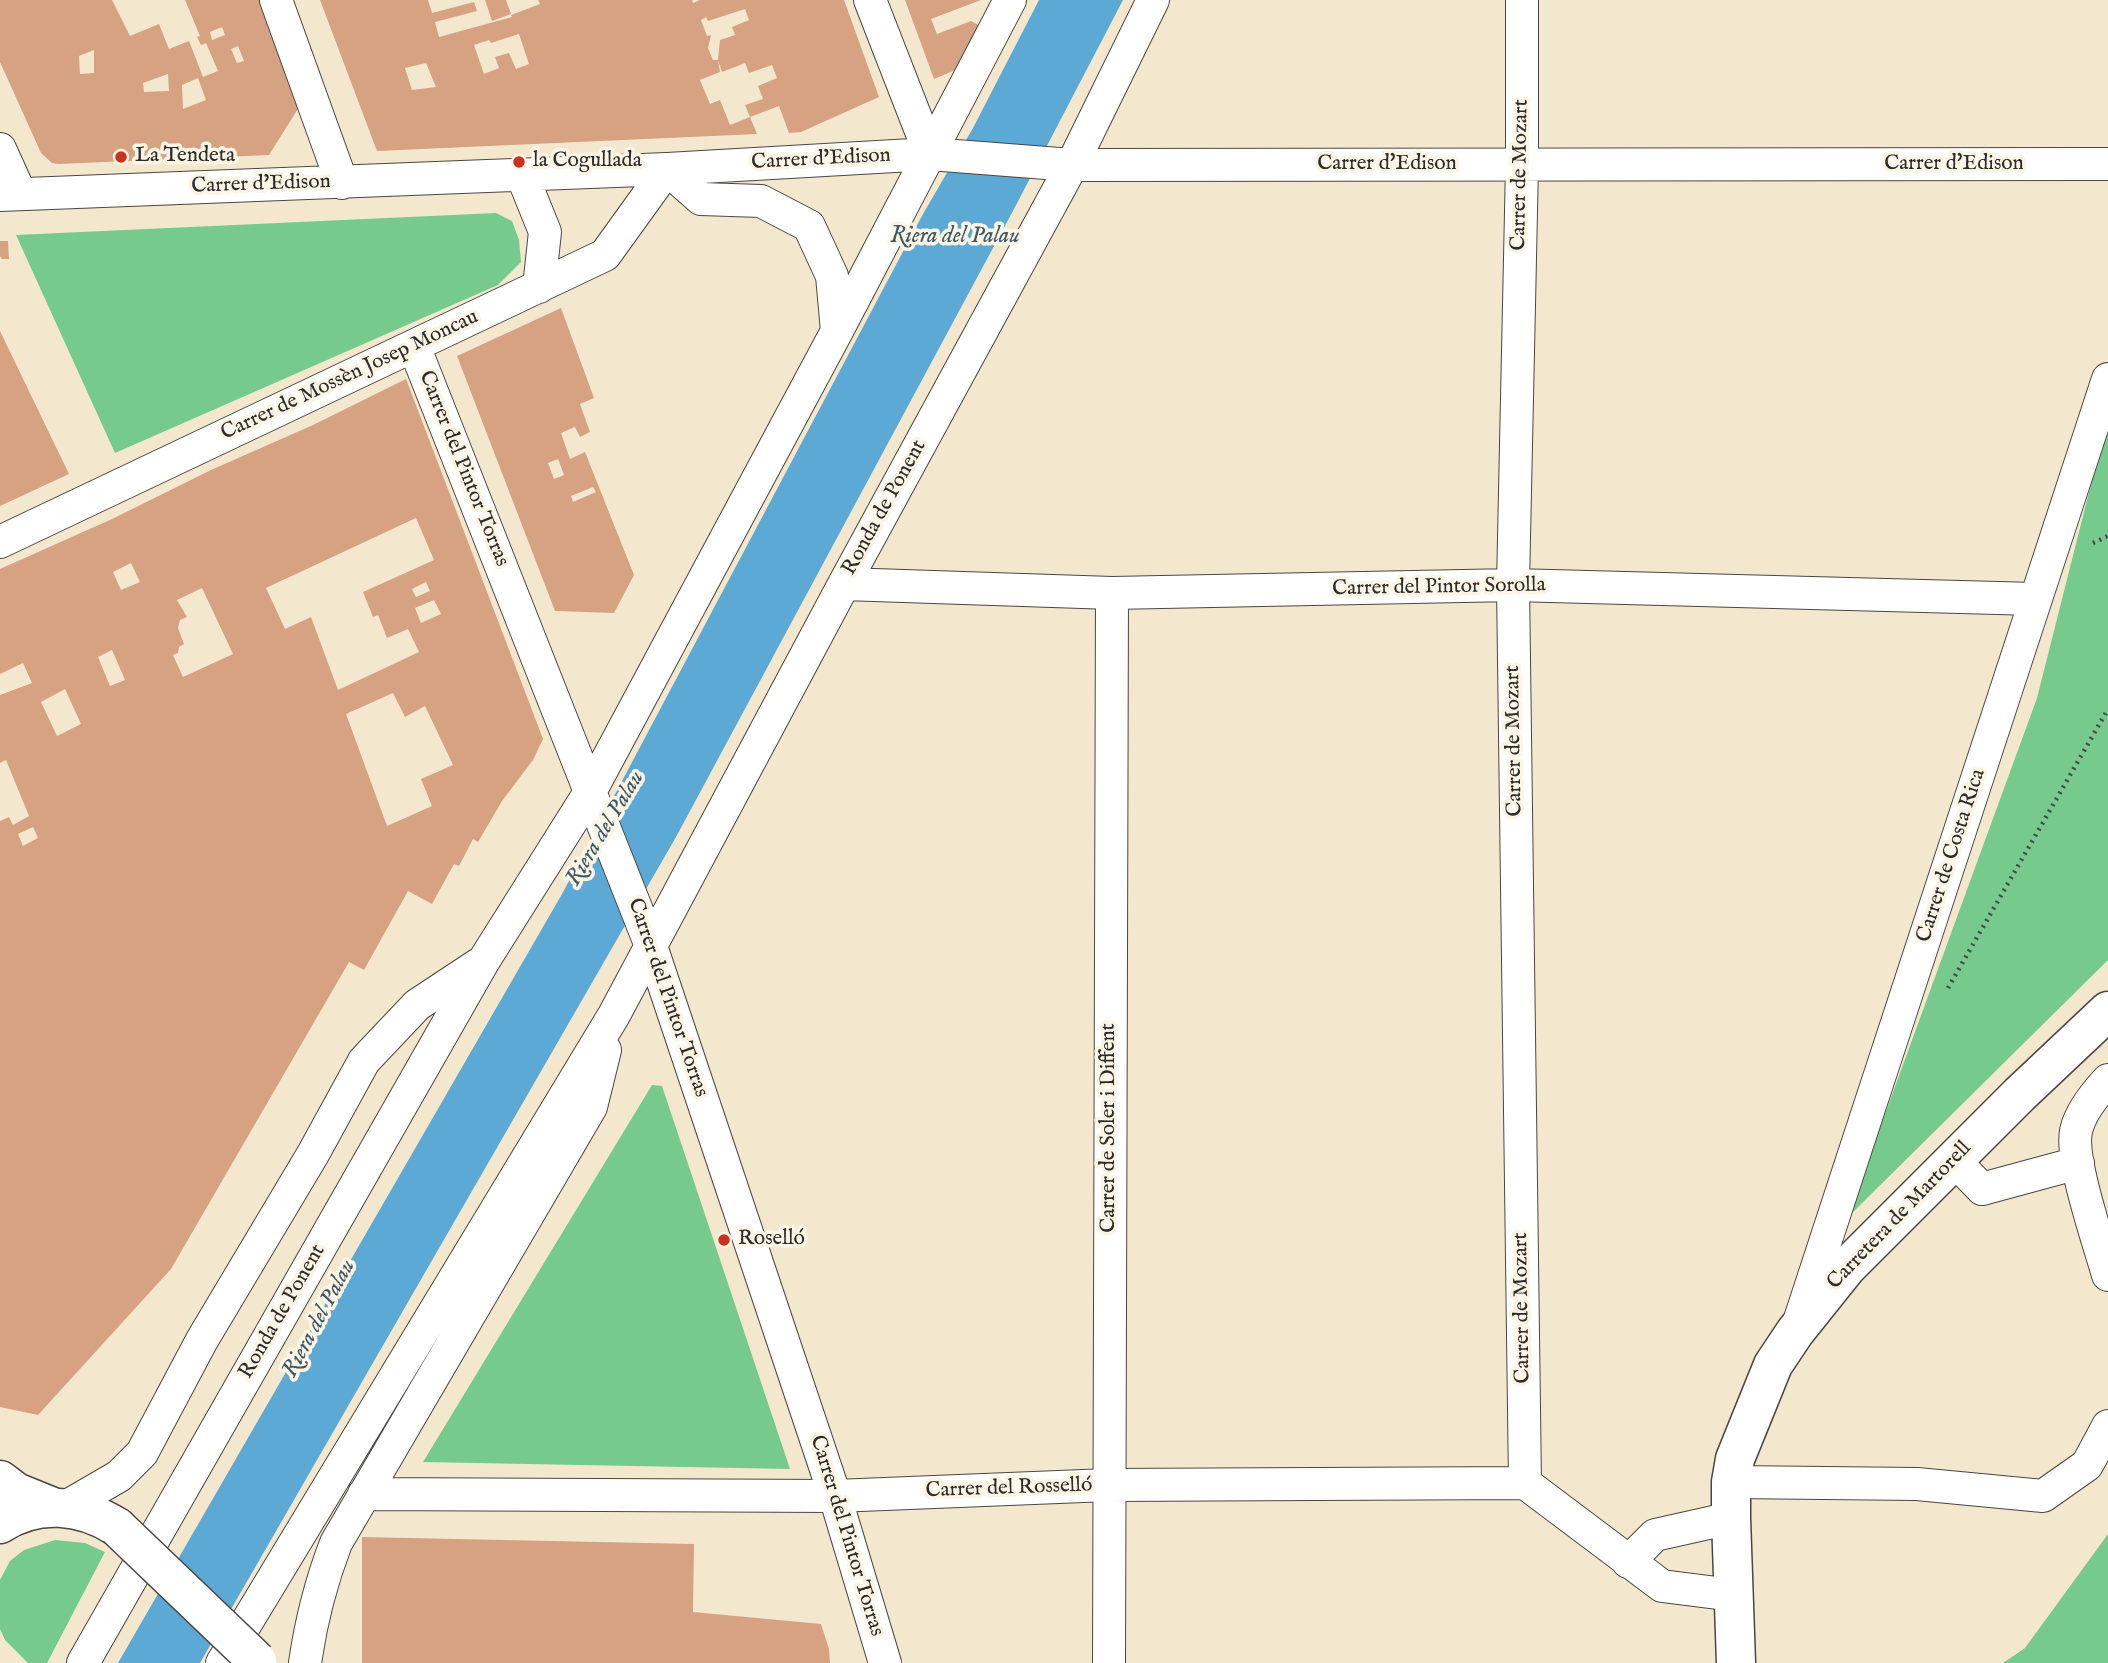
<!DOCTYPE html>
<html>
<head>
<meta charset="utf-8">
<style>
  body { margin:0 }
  canvas { display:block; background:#f3e8cd }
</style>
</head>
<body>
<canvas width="2108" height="1663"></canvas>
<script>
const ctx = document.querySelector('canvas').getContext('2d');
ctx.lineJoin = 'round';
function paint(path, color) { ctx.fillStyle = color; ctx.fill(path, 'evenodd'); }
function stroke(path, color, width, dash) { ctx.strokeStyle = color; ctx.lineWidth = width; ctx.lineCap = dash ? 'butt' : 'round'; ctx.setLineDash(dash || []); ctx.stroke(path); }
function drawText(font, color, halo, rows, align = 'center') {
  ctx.font = font + ' "IM FELL English",serif'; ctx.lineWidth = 7; ctx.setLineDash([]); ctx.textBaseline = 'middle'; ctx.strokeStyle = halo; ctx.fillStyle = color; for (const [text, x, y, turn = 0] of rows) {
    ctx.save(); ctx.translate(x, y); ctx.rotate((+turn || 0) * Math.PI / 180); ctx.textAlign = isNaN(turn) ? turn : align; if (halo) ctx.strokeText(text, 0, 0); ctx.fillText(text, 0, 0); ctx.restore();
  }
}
const green = new Path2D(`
  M496,213L512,221L519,240L521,262L498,285L115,453L16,235Z
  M2108,417V960L1847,1218L2037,698Z
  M652,1085L662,1086L790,1469L423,1462Z
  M2108,1534V1663H2003L2025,1648Z
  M55,1540L85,1543L105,1552L47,1663H28L5,1640L0,1629V1580L10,1561L24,1550Z`);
const water = new Path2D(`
  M1039,0H1123L1014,209L676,837L200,1663H118L562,894L923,214L973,128Z`);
const building = new Path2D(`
  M0,0H112L130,36L159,24L169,49L189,41L203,77L218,71L206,43L201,45L197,37L200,36L185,0H262L301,104L269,155L59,164L52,163L41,153L0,62ZM222,27L225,35L212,40L210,32ZM238,46L244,61L237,63L231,49ZM94,50V73L80,74L79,56ZM168,74L169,91L144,92L143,83ZM198,78L206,100L183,109L182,85Z
  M320,0H428L432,13L474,2L477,11L435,22L439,37L512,17L511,15L540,4L538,0H692L693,3L700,0H844L879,97L801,132L789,133L779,106L750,117L745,105L763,99L758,86L777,78L772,65L749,73L745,63L722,72L718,60L720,72L700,80L710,104L720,100L730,125L750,117L757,134L377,151ZM745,9L749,20L732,27L735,35L720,40L718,60H713L708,48L711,35L707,36L701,20L706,17L708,21ZM519,34L529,64L516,69L509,53L495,57L499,68L484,74L474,45L489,40L491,43ZM426,63L436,87L412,90L405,68Z
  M485,0H506L511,14L492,21Z
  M905,0H981L931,19L937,34L971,21L984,28L965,66L934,79Z
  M0,241H8L9,259H2L0,256Z
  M561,308L594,398L580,404L590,432L580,437L575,427L561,433L570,459L585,452L634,575L614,613L555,611L457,356ZM558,459L564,475L554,479L548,463ZM593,487L596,492L573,502L571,496Z
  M0,331L69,474L0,506Z
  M406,379L543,739L533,760L502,801L478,842L473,839L459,866L454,864L432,904L408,891L364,970L349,962L171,1269L38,1415L0,1407V821L9,817L13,825L29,816L6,760L0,763V695L32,683L23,663L0,674V569L112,519L211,470L313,425ZM416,518L434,560L363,592L373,617L378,615L387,638L408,629L419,652L338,690L311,617L285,629L266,588ZM131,563L140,582L121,590L113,572ZM426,582L430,591L416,597L412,589ZM202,588L233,654L183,677L173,655L178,653L179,647L184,644L178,628L180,620L187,617L177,600ZM434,600L441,614L421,623L415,608ZM112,650L125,680L110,686L98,657ZM65,689L81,724L57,736L41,702ZM393,693L405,717L425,706L453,765L421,779L432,806L387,826L346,714ZM33,827L38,838L23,846L18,834Z
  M362,1537L694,1544L693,1612L821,1624L829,1649L830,1663H362Z`);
const path = new Path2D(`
  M2093,543L2108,536
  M1948,988L2108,709`);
const street = new Path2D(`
  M276,0L342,183
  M870,0L930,154
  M1522,0V165L1513,585L1525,1483
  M0,149L20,193
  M522,175L545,232L539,287
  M0,195L667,169L930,154L1072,165L2108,164
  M414,346L651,946L835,1496L885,1663
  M0,542L605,255L667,169L701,199L761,201L809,226L832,276L837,331
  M844,584L1112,593L1513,585L2035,599
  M2108,1080C2095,1094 2080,1112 2076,1131C2070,1160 2099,1243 2108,1275
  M1954,1160L1982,1189L2078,1163
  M1800,1319L2108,379
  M1731,1482L1917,1484L2043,1496L2087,1465L2108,1426
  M364,1494L835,1496L1108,1485L1525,1483L1662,1586L1733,1595
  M64,1508L119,1476L142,1453L202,1340L313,1154L364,1061L417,1005L479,964
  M1628,1562L1655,1535L1731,1518
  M83,1663L483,962L590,792L837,331L1010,0
  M222,1663L614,1015L844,584L1072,165L1153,0
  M305,1663C311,1621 321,1582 336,1543L591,1107L605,1050
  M1109,1663L1112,593`);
const secondary = new Path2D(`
  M0,1480L16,1492L53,1507
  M0,1524C37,1500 81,1504 117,1527
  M1736,1663L1731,1518V1482L1735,1459L1773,1365L1795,1332L1847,1267L2020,1094L2108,1011`);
const secondaryBridge = new Path2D(`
  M117,1527L257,1661`);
const markers = [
  [121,157,7,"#c8321e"],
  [519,162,7,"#c8321e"],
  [724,1240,7,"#c8321e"]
];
const poiNames = [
  ["La Tendeta",135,157],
  ["la Cogullada",533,162],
  ["Roselló",738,1240]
];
const streetNames = [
  ["Carrer d'Edison",821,160,-3],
  ["Carrer d'Edison",1387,165],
  ["Carrer d'Edison",1954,165],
  ["Carrer de Mozart",1521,175,-89],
  ["Carrer d'Edison",261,185,-2],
  ["Carrer de Mossèn Josep Moncau",350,376,-25],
  ["Carrer del Pintor Torras",463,469,68],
  ["Ronda de Ponent",885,508,-61],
  ["Carrer del Pintor Sorolla",1439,588,-1],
  ["Carrer de Mozart",1515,741,-91],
  ["Carrer de Costa Rica",1952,856,-72],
  ["Carrer del Pintor Torras",667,998,71],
  ["Carrer de Soler i Diffent",1110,1128,-90],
  ["Carretera de Martorell",1900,1216,-46],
  ["Carrer de Mozart",1523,1308,-91],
  ["Ronda de Ponent",283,1312,-60],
  ["Carrer del Rosselló",1009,1489,-2],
  ["Carrer del Pintor Torras",846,1536,73]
];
const waterNames = [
  ["Riera del Palau",955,237],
  ["Riera del Palau",606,829,-59],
  ["Riera del Palau",320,1319,-62]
];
paint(green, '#76ca8d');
paint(water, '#5ca9d5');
paint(building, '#d6a282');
stroke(street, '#494743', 34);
stroke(secondary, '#494743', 41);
stroke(path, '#494743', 4.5, [2, 5]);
stroke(street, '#fff', 32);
stroke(secondary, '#fff', 38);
stroke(secondaryBridge, '#494743', 41, []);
stroke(secondaryBridge, '#fff', 38);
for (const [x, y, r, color] of markers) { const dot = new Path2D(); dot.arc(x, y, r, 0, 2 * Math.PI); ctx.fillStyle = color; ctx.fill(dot); stroke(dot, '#fcf5e5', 2.5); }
drawText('21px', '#2b2b2b', '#fcf5e5', poiNames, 'left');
drawText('21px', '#2b2b2b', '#fcf5e5', streetNames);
drawText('italic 23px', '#3c5766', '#fcf5e5', waterNames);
</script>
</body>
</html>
